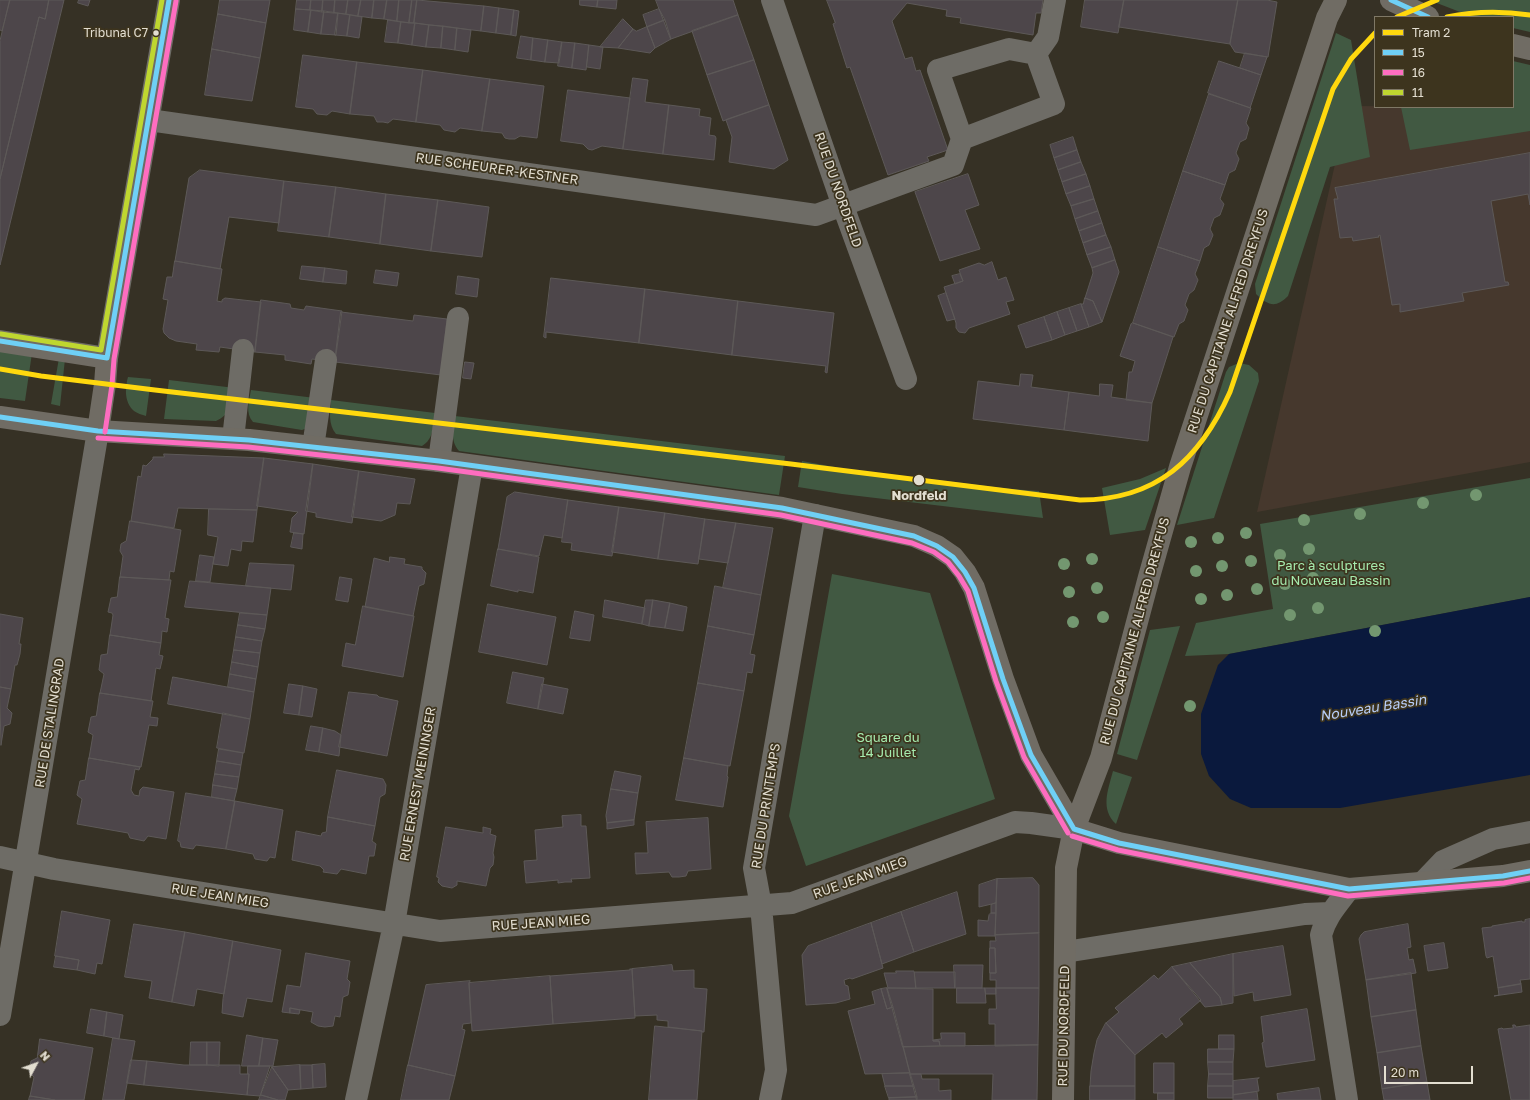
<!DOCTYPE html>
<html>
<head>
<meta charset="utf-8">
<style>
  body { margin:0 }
  #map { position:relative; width:1530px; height:1100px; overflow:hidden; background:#363125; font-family:"Golos Text",sans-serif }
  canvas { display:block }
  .legend { position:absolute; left:1374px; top:16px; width:140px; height:92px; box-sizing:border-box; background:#3d341e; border:1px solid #7f7866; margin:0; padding:5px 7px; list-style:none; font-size:12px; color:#e3ded1 }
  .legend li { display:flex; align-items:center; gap:8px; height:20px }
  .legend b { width:20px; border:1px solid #7f7866 }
  .north { position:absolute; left:16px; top:1044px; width:40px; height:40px; -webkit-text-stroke:3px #3d341e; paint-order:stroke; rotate:49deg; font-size:11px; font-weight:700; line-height:16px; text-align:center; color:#e3ded1 }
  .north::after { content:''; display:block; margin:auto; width:14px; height:18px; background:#e3ded1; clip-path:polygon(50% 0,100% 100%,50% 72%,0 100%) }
  .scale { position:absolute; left:1384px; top:1066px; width:89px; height:18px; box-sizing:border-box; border:2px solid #e3ded1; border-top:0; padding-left:5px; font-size:12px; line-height:14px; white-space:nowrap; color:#e3ded1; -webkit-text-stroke:3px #3d341e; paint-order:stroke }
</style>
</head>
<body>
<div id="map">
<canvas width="1530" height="1100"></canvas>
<ul class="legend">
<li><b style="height:5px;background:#ffd80e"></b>Tram 2</li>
<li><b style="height:5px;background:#6fd0f6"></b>15</li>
<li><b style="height:5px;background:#fe6dc0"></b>16</li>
<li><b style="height:5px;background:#bfd630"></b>11</li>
</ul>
<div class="north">N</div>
<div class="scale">20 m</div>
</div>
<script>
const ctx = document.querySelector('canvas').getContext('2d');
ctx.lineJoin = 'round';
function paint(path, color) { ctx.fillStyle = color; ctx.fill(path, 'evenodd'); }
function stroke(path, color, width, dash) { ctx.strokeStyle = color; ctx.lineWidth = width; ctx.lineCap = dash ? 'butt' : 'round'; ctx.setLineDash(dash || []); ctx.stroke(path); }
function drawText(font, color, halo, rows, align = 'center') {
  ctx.font = font + ' "Golos Text",sans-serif'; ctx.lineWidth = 3.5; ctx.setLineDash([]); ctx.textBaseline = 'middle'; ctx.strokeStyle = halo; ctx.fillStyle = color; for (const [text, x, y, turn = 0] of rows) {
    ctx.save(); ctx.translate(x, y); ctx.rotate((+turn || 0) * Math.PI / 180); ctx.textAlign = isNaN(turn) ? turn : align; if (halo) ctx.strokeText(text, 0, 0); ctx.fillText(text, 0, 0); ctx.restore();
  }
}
const commercial = new Path2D(`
  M1530,101V462L1257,512L1348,106L1513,107Z`);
const green = new Path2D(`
  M1429,0H1530V32L1513,28V17H1473Z
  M1336,33L1351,40L1370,157L1330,167L1288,296C1275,309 1268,305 1256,294L1255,284Z
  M1513,61L1530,65V131L1410,150L1401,107H1513Z
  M0,348L32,353L25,401L0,398Z
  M59,358L65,359L60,406L51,404Z
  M1239,363L1249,365L1258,373L1259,381L1214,518L1177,525L1226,372L1229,367Z
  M128,377L151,379L146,416C142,415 137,413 134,411C124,402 125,388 128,377Z
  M169,380L235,388C232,403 230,415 216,421L164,419Z
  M251,390L315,398L307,428L302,430L253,422C245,413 249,401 251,390Z
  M331,400L435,413C433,425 434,439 422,446L336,434C328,424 330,412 331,400Z
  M455,416L785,456L779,495L459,451C450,441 453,428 455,416Z
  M802,461L845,469L1011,489L1039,491L1043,518L842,494L798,487Z
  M1166,468L1145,530L1110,535L1102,488L1140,479Z
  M1530,478V597L1229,654L1185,656L1196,623L1273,609L1260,524Z
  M832,574L930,593L995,799L806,866L789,816Z
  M1180,626L1137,760L1117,754L1150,630Z
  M1113,771L1132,777L1116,824C1100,809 1108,790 1113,771Z`);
const water = new Path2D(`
  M1530,597V775L1340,808H1251L1230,799L1209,776L1201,754V714L1218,665L1229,654Z`);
const building = new Path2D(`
  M0,0H10L2,31L0,30Z
  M10,0H49L45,19L39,17L0,179V41Z
  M49,0H64L0,265V179L39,17L45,19Z
  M79,0H90L88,6L78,3Z
  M220,0H270L266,23L218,14Z
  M297,0H311L310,10L296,9Z
  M311,0H323L322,12L310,10Z
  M323,0H335L334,13L322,12Z
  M335,0H348L346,14L334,13Z
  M348,0H361L358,16L346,14Z
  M361,0H374L372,18L358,16Z
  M374,0H387L384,19L372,18Z
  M387,0H399L397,21L384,19Z
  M399,0H412L409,23L397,21Z
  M412,0H417L414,23H409Z
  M417,0L484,6L481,31L414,23Z
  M580,0H598L597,7L580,5Z
  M598,0H617L616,9L597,7Z
  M656,0H733L738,15L671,39Z
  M827,0H1043L1041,13H1036L1033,35L960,23L961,18L946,16L947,10L907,3L892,21L905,59L912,57L916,71L920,70L948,150L927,157L929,161L888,175L850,67L847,68L833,24L835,23Z
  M1085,0H1124L1118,33L1081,27Z
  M1124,0H1238L1230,44L1119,27Z
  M1238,0H1267L1277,2L1268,57L1235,52L1230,44Z
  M484,6L499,8L496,33L481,31Z
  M499,8L514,10L511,35L496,33Z
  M296,9L311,10L308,32L294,30Z
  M659,9L665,20L647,27L643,15Z
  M311,10L324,11L321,34L308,32Z
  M514,10L519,11L516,36L511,35Z
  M324,11L338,13L336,35L321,34Z
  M338,13L350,15L347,36L335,35Z
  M218,14L266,23L260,58L212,49Z
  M350,15L362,17L359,38L347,36Z
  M738,15L754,60L707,75L692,31Z
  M623,19L633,29L618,48L600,47Z
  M388,20L401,22L398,43L385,42Z
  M665,20L671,39L655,48L647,27Z
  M401,22L415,23L412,45L398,43Z
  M415,23L429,25L426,47L412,45Z
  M429,25L443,26L441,48L426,47Z
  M443,26L457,28L455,50L441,48Z
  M647,27L655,48L650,53L618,48L633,29L636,31Z
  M457,28L471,30L468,52L455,50Z
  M521,36L533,38L531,60L517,58Z
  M533,38L548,40L545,62L531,60Z
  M548,40L562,42L559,63L545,62Z
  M562,42L575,43L572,68L558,66Z
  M575,43L589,45L586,70L572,68Z
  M589,45L603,47L600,69L587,67Z
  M212,49L260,58L252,101L205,95Z
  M1245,53L1267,57L1261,75L1240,68Z
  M303,55L357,62L350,114L332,111L327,115L317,114L313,109L296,107Z
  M754,60L769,105L723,121L707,75Z
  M1219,61L1261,75L1250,108L1208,93Z
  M357,62L423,70L416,122L393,119L388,123L383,122H377L374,116L350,114Z
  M423,70L490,79L482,131L460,128L455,132L444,130L440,125L416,122Z
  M633,78L648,80L645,102L669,105L663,154L623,149Z
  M490,79L544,86L537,138L520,136L515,139H509L505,138L502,133L482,131Z
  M568,90L630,98L623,149L602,146L592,150L588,149L583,144L561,141Z
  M1209,94L1251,108L1246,123L1249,128L1246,139L1240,142L1236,153L1239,159L1235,170L1229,173L1225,185L1183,171Z
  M669,105L700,109L699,116L711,118L709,135L715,136L716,138L714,160L663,154Z
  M769,105L788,160L774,169L729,162L732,137L726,120Z
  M1073,137L1077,150L1054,158L1050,145Z
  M1077,150L1081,162L1058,170L1054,158Z
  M1530,153V205L1528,194L1491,201L1505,282H1508L1509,285L1462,293L1464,301L1400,312V304L1392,305L1380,235L1378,236L1379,237L1353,241L1352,237L1340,238L1334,199H1338L1335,188Z
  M1081,162L1086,174L1062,182L1058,170Z
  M200,170L284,181L279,223L229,217L220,269L175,261L189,178Z
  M1183,171L1225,185L1220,199L1224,204L1220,215L1214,218L1210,229L1213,235L1209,245L1204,248L1200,261L1158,247Z
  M968,174L979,205L965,210L980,249L940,261L915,192Z
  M1086,174L1090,186L1066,194L1062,182Z
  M284,181L336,187L329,237L278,231Z
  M1090,186L1094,199L1071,206L1066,194Z
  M336,187L386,194L380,244L329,237Z
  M386,194L438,200L431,251L380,244Z
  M1094,199L1098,211L1075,219L1071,206Z
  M438,200L489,207L482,257L431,251Z
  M1098,211L1102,223L1079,231L1075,219Z
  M1102,223L1106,235L1083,243L1079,231Z
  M1106,235L1111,247L1087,255L1083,243Z
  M1111,247L1115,260L1092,268L1087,255Z
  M1158,247L1200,261L1195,274L1198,280L1194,290L1189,294L1185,305L1188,310L1184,321L1179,324L1174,337L1133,323Z
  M1115,260L1119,272L1102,322L1093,301L1085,298L1093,273L1092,268Z
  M175,261L222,269L217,301L222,302V300L225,298L261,302L255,352L220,347L219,352L196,350L197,344L176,341L169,338L164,333L163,329L168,300L163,299L167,277H172Z
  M992,262L998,280L1006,277L1014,300L1006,302L1010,314L969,328L965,333L959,332L956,328V323L944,287L963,281L959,270L979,263L984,265Z
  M302,266L325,268L323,282L300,279Z
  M325,268L347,271L346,284L323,282Z
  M376,270L399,273L397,286L374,283Z
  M960,274L963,281L955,284L952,276Z
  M458,276L479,279L477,297L456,294Z
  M551,278L645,289L639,343L546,332V338L544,337Z
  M645,289L738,301L732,355L639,343Z
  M946,293L955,319L947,321L938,296Z
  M1085,298L1093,301L1102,322L1089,327L1081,304H1083Z
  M261,300L290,304L291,308L304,310L306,306L342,311L335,362L312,359L311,364L285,360V355L255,352Z
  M738,301L834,313L827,373L825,372L826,366L732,355Z
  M1081,304L1089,327L1077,331L1069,308Z
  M1069,308L1077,331L1065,335L1057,312Z
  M341,312L413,321L414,315L447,319L441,375L335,362Z
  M1057,312L1065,335L1052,340L1044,317Z
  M1044,317L1052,340L1026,348L1018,326Z
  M1133,323L1173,337L1152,403L1126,400L1129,372H1132L1135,361L1120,356L1131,324Z
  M465,362L474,363L471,379L463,378Z
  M1021,374L1033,375L1031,387L1069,392L1064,430L973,419L978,381L1019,386Z
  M1100,384L1113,385L1111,397L1152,403L1148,441L1064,430L1069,392L1099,396Z
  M164,454L264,458L257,510L178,508L174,528L131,521L138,476L141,477L143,465L146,466L153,459V457H164Z
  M264,458L313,464L304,534L290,532L292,518L298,512L257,506Z
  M313,464L359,471L352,523L316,517V513L306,511Z
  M359,471L415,479L410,504L397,503L395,515L381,521L352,517Z
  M515,492L568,500L562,538L544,535L539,556L498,549L507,497Z
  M568,500L619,507L612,556L571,550L572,543L562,542Z
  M619,507L665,513L658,559L612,552Z
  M209,509L257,510L253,542L242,541L241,551L231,549L228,566L213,564L218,537L208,535Z
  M665,513L705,519L698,564L658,559Z
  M705,519L736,523L728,563L699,559Z
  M130,521L181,530L174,572L170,571L169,580L120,577L123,556L120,551L121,544L126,541Z
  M736,523L773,528L761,595L723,588Z
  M294,533L303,534L302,549L291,547Z
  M498,549L539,557L533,593L518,590V592L491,586Z
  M200,555L214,557L210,582L196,581Z
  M390,557L405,559L404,564L422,567V569L426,573L424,584L419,586L413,616L365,607L374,558L389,562Z
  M250,563L294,565L291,590L246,586Z
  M120,577L171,580L165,618L169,619L167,632L162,631L161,643L110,635L113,615L112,613L108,612L111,598L117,597Z
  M340,577L352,579L348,602L336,600Z
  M190,581L271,588L267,615L185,607Z
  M715,586L761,595L754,635L708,626Z
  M605,600L645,608L642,624L603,617Z
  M646,600H653L649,626L642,624Z
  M653,600L670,603L665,628L649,626Z
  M670,603L687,607L683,631L665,628Z
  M488,604L556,617L547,665L479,652Z
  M363,606L414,616L403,677L342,666L346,643L355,645Z
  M575,611L594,615L590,641L570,638Z
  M240,613L267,615L265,629L238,625Z
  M0,614L23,618L19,644H21L20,654L17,665H15L11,689L0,687Z
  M238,625L265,629L262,641L236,637Z
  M708,626L754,635L750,654L755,655L752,673L747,672L744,691L698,683Z
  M110,635L161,643L159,655L163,656L160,669L156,668L151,701L100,693L104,674L99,670L101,655L107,654Z
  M236,637L262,641L260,653L234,650Z
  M234,650L260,653L258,667L232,662Z
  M232,662L258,667L256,679L230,674Z
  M513,672L544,678L538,709L507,703Z
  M230,674L256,679L254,692L228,687Z
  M173,677L254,692L250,719L168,704Z
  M698,683L744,691L730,766L684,758Z
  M289,684L303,686L299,715L284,713Z
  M542,684L568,689L563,714L538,709Z
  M303,686L317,689L312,717L299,715Z
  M0,687L11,689L7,708L12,713L10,724L4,726L1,745Z
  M349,692L377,695L379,697L398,701L387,756L339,747Z
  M100,693L153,701L150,717L158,718L157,726L149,725L141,767L89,758L93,735L88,732L91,717L96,716Z
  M223,713L250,719L244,753L217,748Z
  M311,726L323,728L319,752L306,750Z
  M323,728L335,731L341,735L339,756L319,752Z
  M219,749L243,753L241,765L217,761Z
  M89,758L140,767L139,770L135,769L131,790L134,795L139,796L140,790L143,787L174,792L166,839L148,836L144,841L130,838L128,833L77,824L82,799L77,795L80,781L85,780Z
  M684,758L728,766L727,776L728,777L723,807L676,800Z
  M217,761L241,765L239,777L215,774Z
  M337,770L383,779L386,785L385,794L380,797L375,826L328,817Z
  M615,771L641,776L638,793L611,789Z
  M215,774L239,777L237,789L213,785Z
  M213,785L237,789L234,801L212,797Z
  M611,789L638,793L634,820L607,823L606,816Z
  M186,793L235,801L226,849L196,845L193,849L181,847L180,842L178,841Z
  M235,801L283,810L275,858L270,857L267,861L255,859L253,854L226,849Z
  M581,815V826H586L590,878L571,879L572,882H565L558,883V880L526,883L524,861L537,860L535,830L563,827L562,816Z
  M328,817L375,826L372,841L376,844L374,856H369L366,874L341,869L337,874L323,872L324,870L320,866L292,860L296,831L321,836L322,833L326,832Z
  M708,818L711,869L688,871L686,876L679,877H672L669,872L636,874L635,853H648L646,822Z
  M634,820V825L607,829V823Z
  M446,827L483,833V827L491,829L490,834L496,836L493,853L494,857L493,865L490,868L486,886L457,881V885L452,888L442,886L438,882L439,878L437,877Z
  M1033,878L1039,885V933L995,935L997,879Z
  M997,879L996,903L979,907V885Z
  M957,892L966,934L914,952L901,912Z
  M996,903V913H991V905Z
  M62,911L110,920L102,964L97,963L95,974L77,970L79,960L55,956Z
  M901,912L914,952L882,964L871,923Z
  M991,913H996L995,936H978V920L988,921L989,915Z
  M1530,919V979L1520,980L1521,984L1498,988L1493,956L1487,958L1486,956L1482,928L1492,927V926L1522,921V922H1525V920Z
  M871,923L883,968L852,979L850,978L844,980L845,985L848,986L850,999L836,1003L806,1005L802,955L808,946Z
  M134,924L185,932L172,1002L149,998L152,981L125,977Z
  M1408,924L1411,947L1407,948L1409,960L1413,959L1416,973L1366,980L1359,939L1361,935L1364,932Z
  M185,932L233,941L224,994L197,989L194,1006L172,1002Z
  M1039,933V988H996V980H990V973H996L995,948H990V941H996L995,935Z
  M233,941L281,950L272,1002L247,998L243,1017L222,1013L223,999Z
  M1444,943L1448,968L1428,971L1424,946Z
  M1283,946L1291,995L1254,1001L1253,992L1234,996L1233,954Z
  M990,948H995L996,973H990Z
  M306,953L350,961L347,979L350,982L348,995L343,997L340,1017L335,1016L333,1026L325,1027L318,1026L311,1022L313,1012L290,1008V1013L282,1012L287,985L300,987Z
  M1233,954V1003L1222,1005L1220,997L1190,963Z
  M56,956L79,960L77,970L54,967Z
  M1190,963L1220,997L1222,1005L1205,1007L1172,967Z
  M672,965L673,971L694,970V988L707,989L704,1032H702V1031L668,1027V1021L657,1020V1015L635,1016L632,969Z
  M954,965H983L982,988H955Z
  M1172,967L1201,1000L1179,1019L1183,1024L1166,1038L1162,1033L1135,1055L1106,1023L1119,1012L1115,1008L1154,975L1158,979Z
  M630,969H632L635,1018L553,1024L550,976L630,970Z
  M896,971H914L916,988H888L884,973H896Z
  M915,972H955V988H916Z
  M1411,973L1416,1010L1371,1017L1366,980Z
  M550,976L553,1024L472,1031L469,983Z
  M470,981L469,983L471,1023L463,1024L462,1029L465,1030L455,1076L408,1065L426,985Z
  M1521,984L1522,992L1494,996L1499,995L1498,988Z
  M887,988L933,989V1041H939L940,1046L903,1047Z
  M887,988L893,1007L887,1009L881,989Z
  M957,988H985L986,1003H957Z
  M985,988H996V994H986Z
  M996,988H1039L1038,1045L995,1046V1024H989V1009H996Z
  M881,989L887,1009L893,1007L910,1073L865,1074L848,1011L875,1004L872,992Z
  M290,1008L300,1010L299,1014L290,1013Z
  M91,1009L107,1012L104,1036L87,1033Z
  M1307,1009L1315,1060L1268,1067H1266L1262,1043L1264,1042L1261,1017Z
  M1416,1010L1421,1046L1377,1053L1371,1017Z
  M107,1012L123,1015L119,1039L104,1036Z
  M1106,1023L1135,1055V1086H1090L1091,1071L1094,1053L1097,1040Z
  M1513,1025H1515L1516,1027L1530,1025V1100H1511L1498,1029L1502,1028L1503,1029L1513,1028Z
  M655,1026L702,1031L697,1100H649Z
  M941,1033H965V1046H940L939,1041H933V1040L941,1039Z
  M247,1035L263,1038L259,1066H242Z
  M1219,1035H1234V1049H1219Z
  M113,1038L135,1041L124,1100H103Z
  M263,1038L278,1040L273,1066H259Z
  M40,1039L93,1048L84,1100H55L30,1096L34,1077L29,1072L31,1061L37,1058Z
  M191,1042H207V1065H190Z
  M207,1042H220L219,1066L207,1065Z
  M1038,1045L1037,1100H992L993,1074H910L903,1047Z
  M1421,1046L1427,1082L1382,1089L1377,1053Z
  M1208,1049H1234L1233,1062H1208Z
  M131,1060L147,1061L144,1085L127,1083Z
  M147,1061L184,1065H240V1074H249L247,1095L144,1085Z
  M1208,1062H1233V1074H1209Z
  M1154,1063H1174V1093H1154Z
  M325,1064L326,1087L313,1088L312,1065Z
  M300,1065L301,1089L288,1090L272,1067Z
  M300,1065H312L313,1088L301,1089Z
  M408,1065L455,1076L449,1100H401Z
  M248,1066H270L260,1096L247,1095L249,1074H248Z
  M272,1067L288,1090L285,1100H278L261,1095Z
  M910,1073L914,1086H885L882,1074Z
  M910,1074H921L922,1079H939V1091L951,1090V1100H917Z
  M1209,1074H1233V1086H1208Z
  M1259,1078L1257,1079L1259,1091L1233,1095V1081Z
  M1427,1082L1430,1100H1384L1382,1089Z
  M885,1086H914L917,1097L889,1098Z
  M1090,1086H1135V1100H1090Z
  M1208,1086H1233V1098H1208Z
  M1319,1088L1321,1100H1278L1277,1094Z
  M1257,1092L1258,1100H1233V1095Z
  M1158,1093H1174V1100H1158Z
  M261,1095L278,1100H259Z
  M30,1096L55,1100H29Z
  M917,1097V1100H889V1098Z`);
const minor = new Path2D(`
  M772,0L843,206L906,379
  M149,120L816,215L953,165L962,139L938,70L1009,49L1036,54
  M962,139L1054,104L1036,54L1048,37L1055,0
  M107,358L169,0
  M233,439L243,350
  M313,447L326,360
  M439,461L458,318
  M0,857L54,869L440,931L792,903L1015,822L1031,823L1074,829
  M1422,883L1443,861L1493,839L1530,832
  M1065,952L1305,914L1330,913
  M0,1015L98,431
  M356,1100L394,924L472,466
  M770,1100L776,1070L761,906L754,868L815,515
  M1347,1100L1321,935C1326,916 1338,904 1349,889`);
const major = new Path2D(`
  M1391,0L1428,17
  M1513,45L1530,49
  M0,341L107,358L105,384L98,431
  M0,417L98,431L249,440L439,461L782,508L914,536L937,546L953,557L965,572L974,588L1003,679L1031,755L1074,829
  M1074,829L1119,843L1349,889L1503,876L1530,871
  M1063,1100L1066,868L1074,829L1101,758L1149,577L1180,467L1327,18L1336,0`);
const bus1 = new Path2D(`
  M1391,0L1428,17
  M0,341L107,358
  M107,358L169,0
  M0,417L98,431L249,440L439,461L782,508L914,536L937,546L953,557L965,572L974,588L1003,679L1031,755L1074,829
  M1074,829L1119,843L1349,889L1503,876L1530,871`);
const bus2 = new Path2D(`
  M105,432L112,385L114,359L176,1
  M98,438L248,447L438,468L781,515L912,543L934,552L948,562L959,576L968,591L996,681L1024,757L1068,833
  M1072,836L1118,850L1348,896L1504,883L1530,878`);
const bus3 = new Path2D(`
  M1,334L101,350L162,0`);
const tram1 = new Path2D(`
  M1397,17L1437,0
  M1447,17C1475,11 1502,11 1530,15
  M0,369L41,376L155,390L791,464L1080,500C1157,500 1200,459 1230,392L1333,89L1351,59L1375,33`);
const trees = [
  [1476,495],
  [1423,503],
  [1360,514],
  [1304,520],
  [1246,533],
  [1218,538],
  [1191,542],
  [1309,549],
  [1280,555],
  [1092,559],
  [1251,561],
  [1064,564],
  [1222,566],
  [1196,571],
  [1313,578],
  [1285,584],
  [1097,588],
  [1257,589],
  [1069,592],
  [1227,595],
  [1201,599],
  [1318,608],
  [1290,615],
  [1103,617],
  [1073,622],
  [1375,631],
  [1190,706]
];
const markers = [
  [156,33,3.5,"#e3ded1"],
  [919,480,6,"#e3ded1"]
];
const busNames = [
  ["Tribunal C7",148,33]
];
const streetNames = [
  ["RUE SCHEURER-KESTNER",497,169,8],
  ["RUE DU NORDFELD",838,190,71],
  ["RUE DU CAPITAINE ALFRED DREYFUS",1228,321,-72],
  ["RUE DU CAPITAINE ALFRED DREYFUS",1135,631,-75],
  ["RUE DE STALINGRAD",50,723,-81],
  ["RUE ERNEST MEININGER",418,784,-80],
  ["RUE DU PRINTEMPS",766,806,-81],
  ["RUE JEAN MIEG",860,878,-20],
  ["RUE JEAN MIEG",220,896,9],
  ["RUE JEAN MIEG",541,923,-4],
  ["RUE DU NORDFELD",1064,1026,-89]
];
const stopNames = [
  ["Nordfeld",919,496]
];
const parkNames = [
  ["Parc à sculptures",1331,566],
  ["du Nouveau Bassin",1331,581],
  ["Square du",888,738],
  ["14 Juillet",888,753]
];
const waterNames = [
  ["Nouveau Bassin",1373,708,-9]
];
paint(commercial, '#46382d');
paint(green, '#415942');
paint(water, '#0a193d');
paint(building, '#4d464a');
stroke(building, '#5d5958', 1);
stroke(minor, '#6e6c66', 22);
stroke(major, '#706c64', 22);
stroke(bus1, '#6fd0f6', 5);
stroke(bus2, '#fe6dc0', 5);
stroke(bus3, '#bfd630', 5);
stroke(tram1, '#ffd80e', 5);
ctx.fillStyle = '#739770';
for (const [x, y] of trees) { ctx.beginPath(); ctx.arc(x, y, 6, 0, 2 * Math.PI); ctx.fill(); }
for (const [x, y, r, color] of markers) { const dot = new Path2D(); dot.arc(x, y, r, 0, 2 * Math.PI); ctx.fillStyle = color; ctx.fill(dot); stroke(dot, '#3d341e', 1.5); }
drawText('12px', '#e3ded1', '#3d341e', busNames, 'right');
drawText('13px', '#e3ded1', '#3d341e', streetNames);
drawText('bold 13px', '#e3ded1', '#3d341e', stopNames);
drawText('13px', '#a5ebae', '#3d341e', parkNames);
drawText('italic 14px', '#b8cef9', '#3d341e', waterNames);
</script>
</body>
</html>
